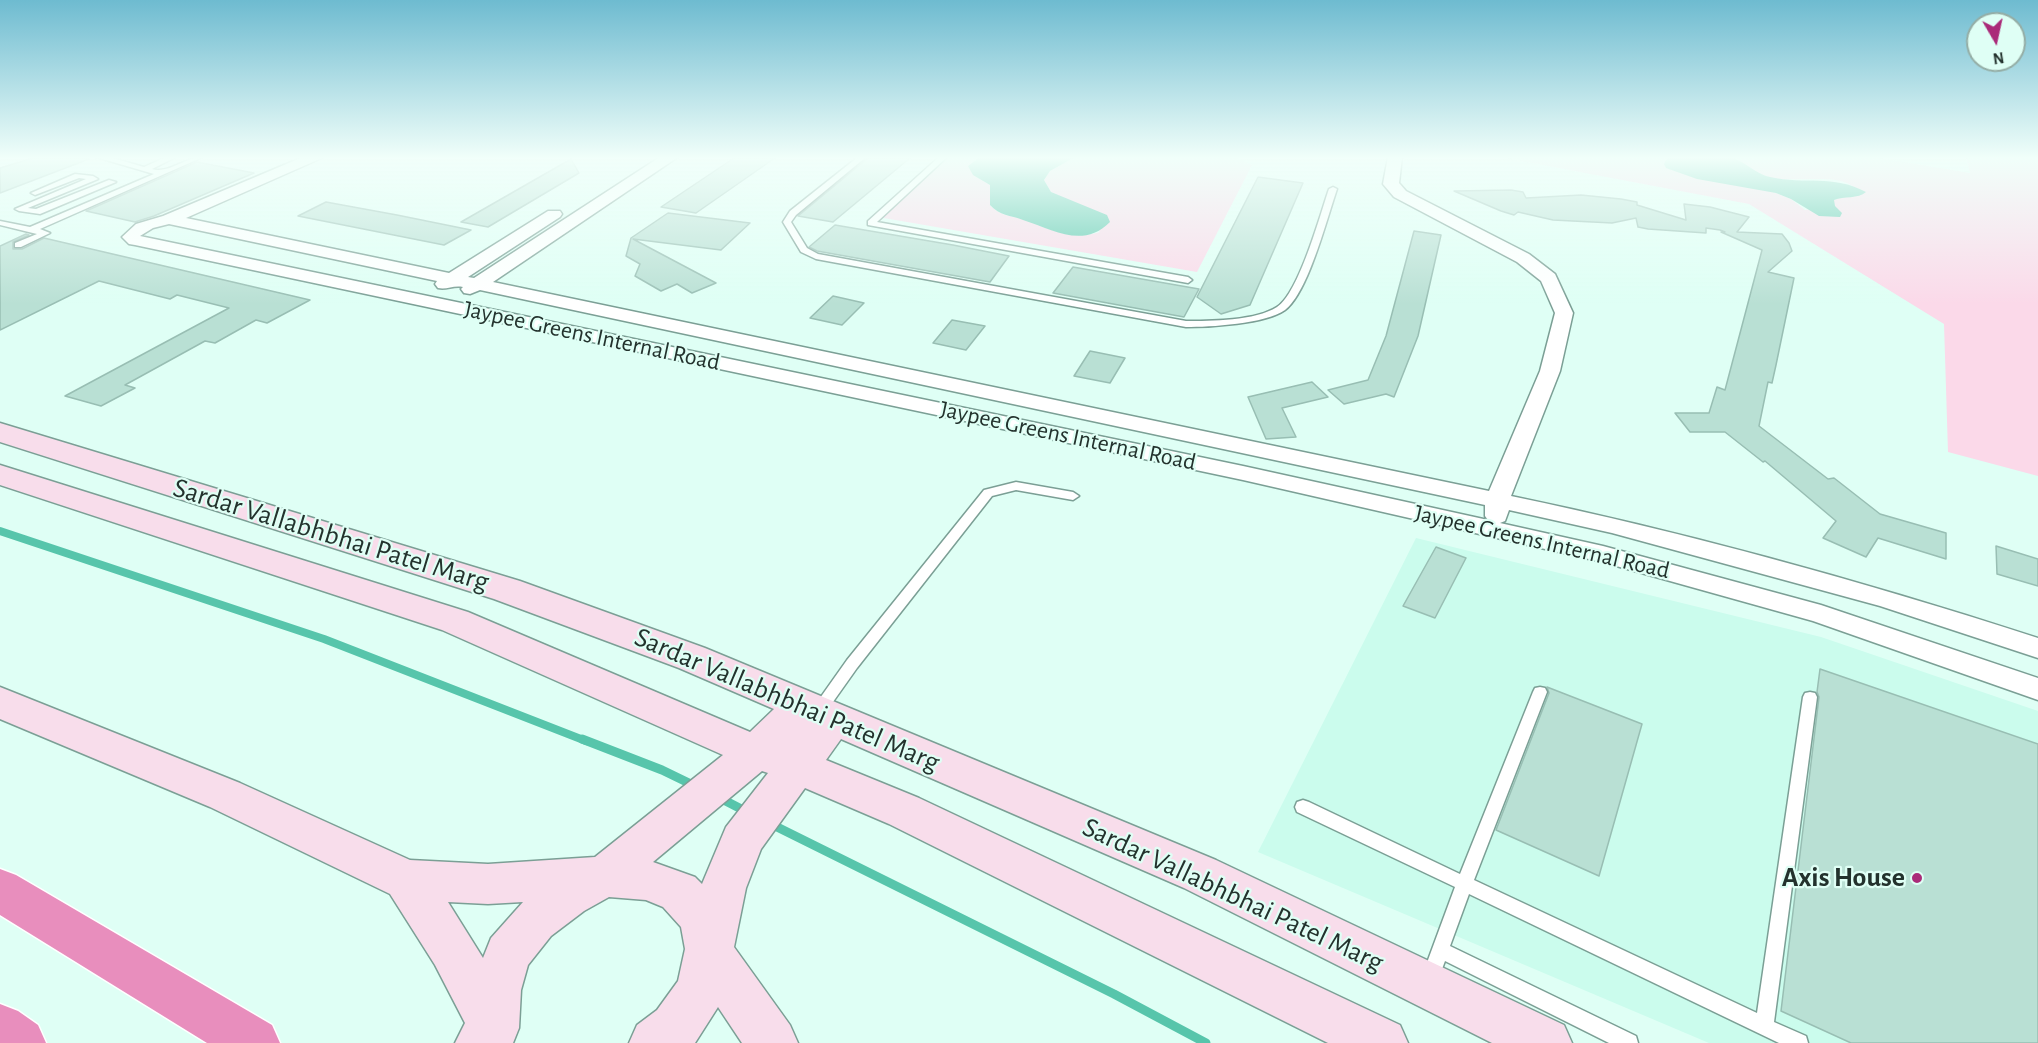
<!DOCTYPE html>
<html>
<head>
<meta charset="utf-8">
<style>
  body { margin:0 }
  #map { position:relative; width:2038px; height:1043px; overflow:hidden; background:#dffff5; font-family:"Alegreya Sans",sans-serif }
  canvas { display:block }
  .north { position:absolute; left:1966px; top:12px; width:60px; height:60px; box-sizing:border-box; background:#dffff5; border:2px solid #94ada5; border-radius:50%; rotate:171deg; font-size:16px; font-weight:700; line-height:24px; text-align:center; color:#23322d }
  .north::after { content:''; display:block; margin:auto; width:21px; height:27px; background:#aa2b79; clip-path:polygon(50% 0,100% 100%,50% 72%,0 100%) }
</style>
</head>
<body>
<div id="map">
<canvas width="2038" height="1043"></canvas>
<div class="north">N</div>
</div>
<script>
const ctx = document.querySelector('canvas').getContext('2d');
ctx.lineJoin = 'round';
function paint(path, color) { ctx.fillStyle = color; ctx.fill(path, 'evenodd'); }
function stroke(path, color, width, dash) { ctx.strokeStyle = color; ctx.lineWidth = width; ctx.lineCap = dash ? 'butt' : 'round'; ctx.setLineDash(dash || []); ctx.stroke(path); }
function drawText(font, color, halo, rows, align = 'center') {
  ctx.font = font + ' "Alegreya Sans",sans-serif'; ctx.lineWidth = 4.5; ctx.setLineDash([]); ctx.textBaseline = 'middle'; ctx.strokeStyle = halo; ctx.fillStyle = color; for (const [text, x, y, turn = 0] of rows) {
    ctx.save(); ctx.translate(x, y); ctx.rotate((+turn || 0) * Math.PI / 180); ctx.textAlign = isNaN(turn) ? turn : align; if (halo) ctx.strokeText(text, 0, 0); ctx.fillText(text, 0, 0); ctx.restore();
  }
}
const built = new Path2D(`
  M1416,538L1821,637L2038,711V1043H1709L1258,852Z`);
const green = new Path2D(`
  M942,157H980L975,160L973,175L990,185V205C1000,216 1009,215 1023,219C1050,229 1071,241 1100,232L1077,204L1051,192L1044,180L1050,171L1075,157H1234L1252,165L1197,272L878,217Z
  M1501,157H1668L1664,164L1776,193L1791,199L1805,210L1834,205V200L1843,196L1861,195C1857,191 1853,185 1847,183C1829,175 1794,182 1772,178C1756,175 1744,163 1729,157H1873L1970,173L1966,157H2038V476L1948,452L1944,324L1749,204Z`);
const water = new Path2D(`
  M980,157H1075L1050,171L1044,180L1051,192L1107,215L1110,222C1083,249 1054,230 1023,220C1010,215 1000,216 990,205V185L973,175L968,166Z
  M1668,157C1687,157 1710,154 1729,157C1744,160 1755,174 1770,177C1806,185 1832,174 1866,192C1858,199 1844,196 1834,200L1835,206L1842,213L1840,217L1819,216L1791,199L1776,193L1697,179L1666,168L1664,164Z`);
const streamFar1 = new Path2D(`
  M0,531L324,639L586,741`);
const stream = new Path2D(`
  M582,739L662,770L695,786
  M718,797L749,813
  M769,823L1114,994L1206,1043`);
const building = new Path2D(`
  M33,158H89V159L0,193V168Z
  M734,158H775L696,213L661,207Z
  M868,158H910L833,222L798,216Z
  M571,159L579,173L488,227L461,222Z
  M197,162L254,173L154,216L135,222L86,211Z
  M1258,177L1303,183L1250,305L1221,314L1197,297Z
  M1511,190L1523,192L1526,198L1581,195L1621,199L1637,202V205L1686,220L1684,204L1710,207L1749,217L1737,232L1782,234L1789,243L1792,251L1768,272L1794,278L1776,365L1772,383L1768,382L1759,426L1828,479L1834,478L1880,514L1946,533V559L1878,538L1866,557L1823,538L1836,521L1765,461L1763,462L1725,432H1690L1675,413H1709L1717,387L1725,390L1762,250L1721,232H1725L1720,230L1706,228V233L1648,229L1638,227L1636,218L1612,223L1553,220L1518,212L1514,215L1501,211L1454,191Z
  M326,202L397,215L471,230L444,245L298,216Z
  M668,213L750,223L721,250L633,239L716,283L692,293L677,284L661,291L635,276L640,264L626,256L631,238Z
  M835,225L953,245L1009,256L990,282L817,251L809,247Z
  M1414,231L1441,235L1418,336L1394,397L1386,394L1344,404L1328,390L1368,380L1386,336Z
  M26,234L29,235L13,242V249H22L44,238L310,300L267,323L256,320L215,343L205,341L125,385L135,388L101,406L65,396L229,308L177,295L170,299L99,281L0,330V246Z
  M1073,267L1199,289L1184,317L1053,293Z
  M833,296L864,303L842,325L810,318Z
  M952,320L985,326L966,350L933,343Z
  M1090,351L1125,358L1110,383L1074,376Z
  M1312,382L1328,397L1282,408L1296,437L1266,439L1248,397Z
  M1996,546L2038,559V586L1997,574Z
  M1436,547L1466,558L1435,618L1403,606Z
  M1820,669L2038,744V1043H1851L1781,1011L1819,697L1817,692Z
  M1547,687L1642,724L1599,876L1496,830L1549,693Z`);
const lane = new Path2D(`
  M96,157H109L144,167L166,157H176L152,169C169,174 185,157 203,157L40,229L50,233L21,247H15V243L37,234L0,225V221L30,227L154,174Z
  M858,157H866L796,215L791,222L807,248L818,254L1186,321C1211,321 1255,321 1277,307C1299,293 1320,215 1329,189L1333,187L1337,189C1327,218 1308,293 1285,310C1265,324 1210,327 1186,327L816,259L801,252L783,222L790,211Z
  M939,157H947L877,222L1188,277L1192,280L1188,283L868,225V221Z
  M75,174L93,176L98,179L28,208L36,209L109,180L116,182L40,214L19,211L15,209L86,179L79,178L35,195L31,193Z
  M1016,482L1073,492L1079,496L1073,500L1016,490L992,496L857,668L823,716L818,718L813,716L811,712L813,708L847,660L984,490Z
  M1540,687L1545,688L1547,692L1474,880L1757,1013L1803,697L1805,693L1810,692L1815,693L1817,697L1774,1022L1806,1036L1808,1043H1779L1469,894L1450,946L1636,1036L1638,1043H1609L1445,961L1436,985L1430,988L1424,985L1421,979L1455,887L1297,812L1295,807L1297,802L1303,800L1309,802L1460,874L1533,692L1535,688Z`);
const street = new Path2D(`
  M303,157H324L186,218L449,273L548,211H560L562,214L560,217L468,277L474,278L660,157H678L493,282L1489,491L1540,371L1555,313L1541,281L1517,262L1394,197L1383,184L1388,157H1402L1399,183L1406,191L1529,254L1555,274L1573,313L1560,371L1511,496C1689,533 1865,582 2038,638V658L1880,606L1612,533L1509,510L1505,521L1500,523L1603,546L1821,605L2038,678V700L1813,621L1602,562L1243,480L135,245L129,244L122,237L136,224L163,216ZM169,224L437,281L435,284L438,288C447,290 453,285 463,287L461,289L464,293L470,294L480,290L1485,505V516L1488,520L1243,466L140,236L153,228Z`);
const secondary = new Path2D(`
  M0,423L520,581L705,648L1216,860L1564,1025L1572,1043H1492L1184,888L841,739L826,760L919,798L1400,1025L1408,1043H1328L889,824L805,788L761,849L746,888L734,947L790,1025L798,1043H742L718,1007L695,1043H629L637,1025L657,1010L678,981L685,949L681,927L663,907L646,900L609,897L584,911L551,936L528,965L521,990L519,1028L513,1043H455L465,1023L435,965L390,894L210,807L0,719V687L240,783L410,860L488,864L595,857L723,755L442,630L0,485V465L468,612L750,732L774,709L679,668L494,599L0,442ZM762,771L768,773L726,827L702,884L695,877L653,862ZM448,902L488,904L523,902L491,938L483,958Z`);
const highway = new Path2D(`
  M0,869L16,875L272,1025L280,1043H207L0,915Z
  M0,1004L18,1011L38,1025L46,1043H0Z`);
const markers = [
  [1917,878,6,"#aa2b79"]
];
const streetNames = [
  ["Jaypee Greens Internal Road",592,336,12],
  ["Jaypee Greens Internal Road",1068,436,12],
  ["Jaypee Greens Internal Road",1542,542,13]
];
const nearStreetnames = [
  ["Sardar Vallabhbhai Patel Marg",331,535,17],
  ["Sardar Vallabhbhai Patel Marg",787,700,23],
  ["Sardar Vallabhbhai Patel Marg",1233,895,25]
];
const nearPoinames = [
  ["Axis House",1905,878]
];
paint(built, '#cbfced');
paint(green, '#fbd9e9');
paint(water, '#57c5ab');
stroke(streamFar1, '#57c5ab', 8);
stroke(stream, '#57c5ab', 9);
paint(building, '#b9e0d4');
stroke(building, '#98beb3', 1.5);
stroke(lane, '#7b9f95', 3);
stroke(street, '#7b9f95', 3);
stroke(secondary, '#7b9f95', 3);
stroke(highway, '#fff', 3);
paint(lane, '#fff');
paint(street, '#fff');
paint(secondary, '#f8ddeb');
paint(highway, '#e88ebd');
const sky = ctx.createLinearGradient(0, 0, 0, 304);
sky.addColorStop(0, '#6ebbd0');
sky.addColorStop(0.52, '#f1fffa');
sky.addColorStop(1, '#f1fffa00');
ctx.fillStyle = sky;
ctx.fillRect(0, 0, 2038, 304);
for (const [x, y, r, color] of markers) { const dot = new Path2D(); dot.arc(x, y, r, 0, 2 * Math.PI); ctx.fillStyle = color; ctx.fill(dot); stroke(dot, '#dffff5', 2); }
drawText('24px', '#23322d', '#dffff5', streetNames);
drawText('28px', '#23322d', '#dffff5', nearStreetnames);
drawText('bold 28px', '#23322d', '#dffff5', nearPoinames, 'right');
</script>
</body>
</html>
